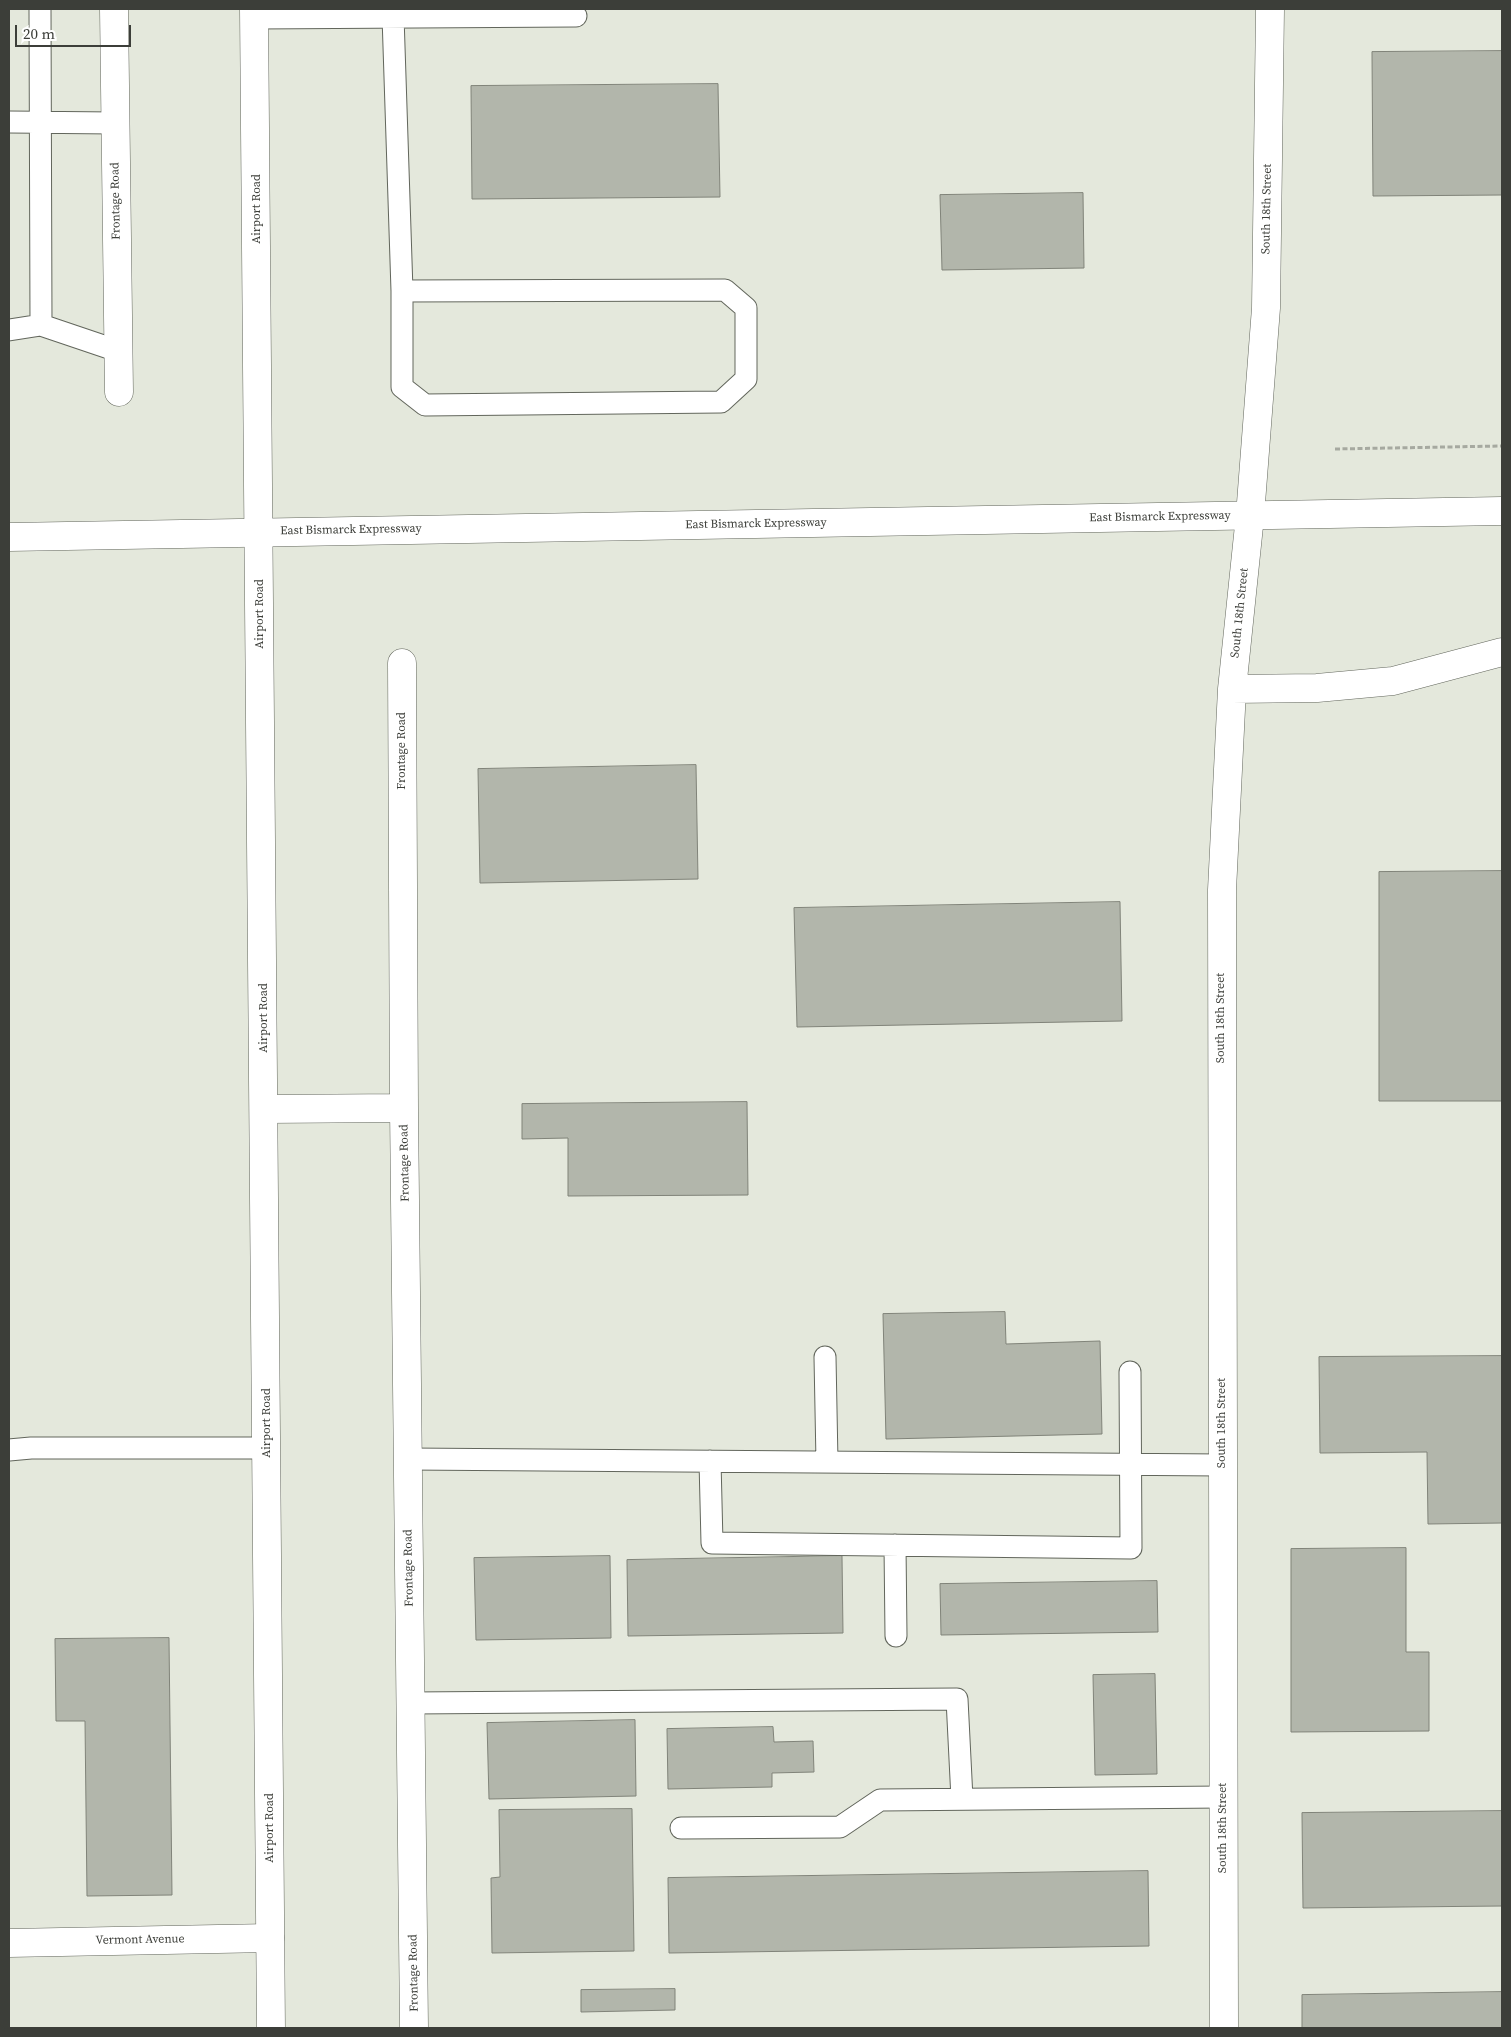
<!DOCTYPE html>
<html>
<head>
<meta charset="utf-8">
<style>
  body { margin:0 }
  #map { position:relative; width:1511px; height:2037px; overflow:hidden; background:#e4e8dc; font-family:"Source Serif 4",serif }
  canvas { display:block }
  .frame { position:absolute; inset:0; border:10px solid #3c3e39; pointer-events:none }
  .scale { position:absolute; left:15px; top:25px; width:116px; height:22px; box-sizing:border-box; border:2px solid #3c3e39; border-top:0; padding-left:6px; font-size:15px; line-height:18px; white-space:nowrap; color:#3c3e39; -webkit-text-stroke:4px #fff; paint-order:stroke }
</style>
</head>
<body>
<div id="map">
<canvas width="1511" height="2037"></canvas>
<div class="frame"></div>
<div class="scale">20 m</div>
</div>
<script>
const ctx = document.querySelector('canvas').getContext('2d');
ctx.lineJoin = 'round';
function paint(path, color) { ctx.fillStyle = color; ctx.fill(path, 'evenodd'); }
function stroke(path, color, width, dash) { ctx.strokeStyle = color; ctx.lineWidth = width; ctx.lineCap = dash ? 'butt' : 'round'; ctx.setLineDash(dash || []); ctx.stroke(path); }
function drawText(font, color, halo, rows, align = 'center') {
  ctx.font = font + ' "Source Serif 4",serif'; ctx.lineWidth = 4; ctx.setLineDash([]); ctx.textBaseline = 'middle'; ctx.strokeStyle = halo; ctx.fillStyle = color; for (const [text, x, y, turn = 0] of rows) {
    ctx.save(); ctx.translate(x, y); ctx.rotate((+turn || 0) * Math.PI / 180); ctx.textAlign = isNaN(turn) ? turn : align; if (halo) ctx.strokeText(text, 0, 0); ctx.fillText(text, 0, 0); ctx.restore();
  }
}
const building = new Path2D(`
  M1502,51V195L1373,196L1372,52Z
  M718,84L720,197L472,199L471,86Z
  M1083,193L1084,268L942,270L940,195Z
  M696,765L698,879L480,883L478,769Z
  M1502,871V1101H1379V872Z
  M1120,902L1122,1021L797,1027L794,908Z
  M747,1102L748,1195L568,1196V1138L522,1139V1104Z
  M1005,1312L1006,1344L1100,1341L1102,1434L886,1439L883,1314Z
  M1502,1356V1523L1428,1524L1427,1452L1320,1453L1319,1357Z
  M1406,1548V1652H1429V1731L1291,1732V1549Z
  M610,1556L611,1638L476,1640L474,1558Z
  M842,1556L843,1633L628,1636L627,1560Z
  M1157,1581L1158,1632L941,1635L940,1584Z
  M169,1638L172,1895L87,1896L85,1721H56L55,1639Z
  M1155,1674L1157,1774L1095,1775L1093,1675Z
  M635,1720L636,1796L489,1799L487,1723Z
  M773,1727L774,1742L813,1741L814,1772L772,1773V1787L668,1789L667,1729Z
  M632,1809L634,1951L492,1953L491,1878L500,1877L499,1810Z
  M1502,1811V1906L1303,1908L1302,1813Z
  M1148,1871L1149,1946L669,1953L668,1878Z
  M675,1989V2010L581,2012V1990Z
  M1502,1992V2028H1302V1995Z`);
const path = new Path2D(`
  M1335,449L1502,446`);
const service = new Path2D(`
  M393,16L402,291V387L425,405L721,402L746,379V308L725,290L402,291
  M255,18L576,16
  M9,122L115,123
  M41,325L118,351
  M9,330L41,325L40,9
  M825,1357L827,1462
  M9,1450L31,1448H267
  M408,1459L1222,1465
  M710,1461L712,1543L1131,1548L1130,1372
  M895,1545L896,1636
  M411,1703L957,1699L962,1799
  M681,1828L840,1827L880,1800L1223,1797`);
const minor = new Path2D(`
  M114,9L119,392
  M402,663L404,1108L414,2028
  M1232,689L1317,688L1393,681L1502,652
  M264,1109L404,1108
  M9,1943L270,1938
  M1224,2028L1222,890L1232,689L1250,516L1266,308L1270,9`);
const secondary = new Path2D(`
  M254,9L271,2028`);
const primary = new Path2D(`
  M9,537L1502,511`);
const streetNames = [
  ["Frontage Road",116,201,-91],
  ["Airport Road",257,209,-90],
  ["South 18th Street",1267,209,-89],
  ["East Bismarck Expressway",1160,517,-1],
  ["East Bismarck Expressway",756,524,-1],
  ["East Bismarck Expressway",351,530,-1],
  ["South 18th Street",1240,613,-84],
  ["Airport Road",260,614,-90],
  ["Frontage Road",402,751,-90],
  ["Airport Road",264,1018,-90],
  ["South 18th Street",1221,1018,-90],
  ["Frontage Road",405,1163,-91],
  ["Airport Road",267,1423,-90],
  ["South 18th Street",1222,1423,-90],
  ["Frontage Road",409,1568,-91],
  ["Airport Road",270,1828,-90],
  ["South 18th Street",1223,1828,-90],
  ["Vermont Avenue",140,1940,-1],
  ["Frontage Road",414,1973,-91]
];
paint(building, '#b2b6ab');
stroke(building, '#808379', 1);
stroke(service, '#62665c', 23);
stroke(minor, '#62665c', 29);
stroke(secondary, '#62665c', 29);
stroke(primary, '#62665c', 29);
stroke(path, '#a6a9a0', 3, [5, 2.5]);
stroke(service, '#fff', 21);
stroke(minor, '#fff', 28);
stroke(secondary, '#fff', 28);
stroke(primary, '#fff', 28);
drawText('12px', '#3c3e39', '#fff', streetNames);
</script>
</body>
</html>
